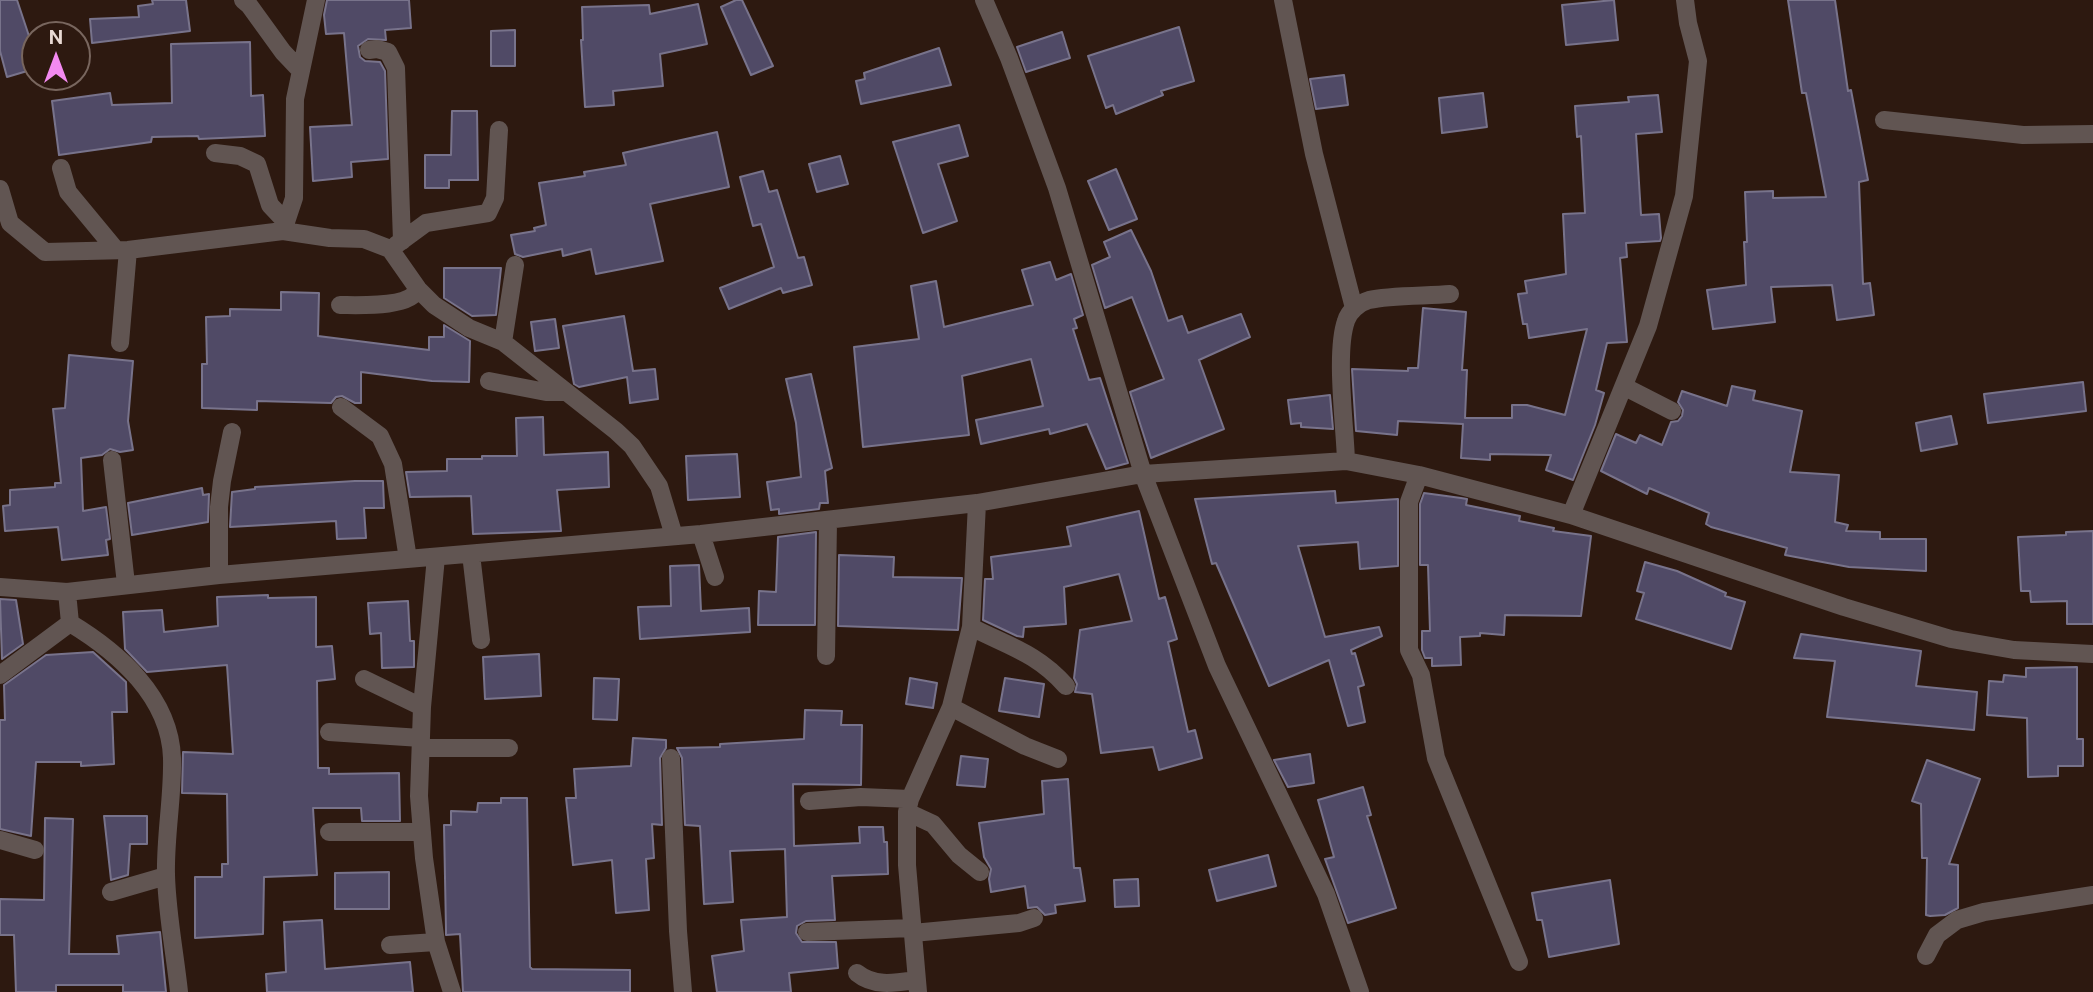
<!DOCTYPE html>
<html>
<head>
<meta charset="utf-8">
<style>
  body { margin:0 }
  #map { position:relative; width:2093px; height:992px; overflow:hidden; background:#2d1910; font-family:"Public Sans",sans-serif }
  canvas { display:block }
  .north { position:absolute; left:21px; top:21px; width:70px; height:70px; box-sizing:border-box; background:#2d1910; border:2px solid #78665e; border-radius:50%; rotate:0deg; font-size:19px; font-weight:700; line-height:28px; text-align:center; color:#e9dad4 }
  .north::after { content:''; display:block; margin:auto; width:24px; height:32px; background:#f38af1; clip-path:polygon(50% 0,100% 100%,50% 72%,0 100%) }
</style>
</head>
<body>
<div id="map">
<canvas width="2093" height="992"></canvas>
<div class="north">N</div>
</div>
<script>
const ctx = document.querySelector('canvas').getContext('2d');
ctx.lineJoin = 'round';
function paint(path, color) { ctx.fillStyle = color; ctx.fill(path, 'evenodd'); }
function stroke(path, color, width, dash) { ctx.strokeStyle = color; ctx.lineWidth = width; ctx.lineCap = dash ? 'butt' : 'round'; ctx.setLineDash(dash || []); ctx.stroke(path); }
const building = new Path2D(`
  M0,0H17L32,45L28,46L34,69L7,77L0,51Z
  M152,0H186L190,31L92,43L90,19L139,17L138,6L153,4Z
  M327,0H409L411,28L385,30L386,40L368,39L358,46L360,57L365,61L380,62L385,71L388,159L351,162L352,177L313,181L310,127L352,125L344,33L326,34L324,15Z
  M736,0H742L773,66L751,75L721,7Z
  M1614,0L1618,40L1566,45L1562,5Z
  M1788,0H1835L1848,91L1851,90L1868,180L1859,182L1863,284L1870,283L1874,315L1837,320L1832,285L1771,287L1775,322L1713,329L1707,290L1746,285L1744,242H1747L1745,192L1773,191V198L1826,197L1806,93H1802Z
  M698,4L707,44L660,54L663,86L613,91L614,105L585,107L581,40H583L582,7L649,5L650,14Z
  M1179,27L1194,81L1161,91L1163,95L1116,114L1113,105L1106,108L1088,56Z
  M515,30V66H491V31Z
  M1062,32L1070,58L1026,72L1017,47Z
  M250,42L251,96L263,95L265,136L199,139L198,136L152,137L151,142L59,155L52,101L110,93L112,105L172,103L171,44Z
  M939,48L951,85L861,104L856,81L865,79L864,73Z
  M1344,75L1348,105L1316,109L1310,79Z
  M1483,93L1487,127L1442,133L1439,98Z
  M1658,95L1662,132L1636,134L1641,215L1659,214L1661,238L1660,241L1626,243L1627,257L1620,258L1627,342L1607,343L1596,390L1604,393L1595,425L1573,480L1546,470L1551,455L1490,454V460L1461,458L1463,424L1398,421L1397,435L1356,431L1352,369L1408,371V368H1418L1423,308L1466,312L1462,370H1467L1465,418H1512V405H1527L1565,415L1587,329L1529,338L1527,324H1523L1518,294L1527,293L1525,281L1566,274L1563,214L1585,213L1581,136L1577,137L1575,106L1629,102L1628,97Z
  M452,111H477L478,180H449V188H425V155H451Z
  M959,125L968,156L938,164L957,221L923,233L893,142Z
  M717,132L729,187L650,204L663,261L596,274L591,249L563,256L562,249L523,257L515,254L511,235L535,231L534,228L546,225L539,183L585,176L584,172L626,165L623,153Z
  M840,156L848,184L817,192L809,164Z
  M1116,169L1137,219L1109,230L1088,181Z
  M763,171L769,192L777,190L798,258L804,257L812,285L783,293L781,288L729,309L720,288L774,267L761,224L753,226L740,177Z
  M1131,230L1151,271L1168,321L1182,316L1188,333L1241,314L1250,337L1199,360L1224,429L1151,458L1130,392L1164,379L1132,297L1105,308L1092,265L1110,257L1104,242Z
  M1050,262L1056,280L1071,274L1083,315L1074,319L1077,328L1073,329L1089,380L1100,378L1128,463L1106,469L1087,424L1050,434L1049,429L981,444L976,420L1043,406L1031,359L962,376L969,435L863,447L854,347L919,339L911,286L936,281L944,327L1033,305L1022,270Z
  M444,268H501L496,315L472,316L444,298Z
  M281,292L319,293L318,336L429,350V337H444V325L470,341L469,382L432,381L361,372V403H355L342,396L336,397L331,403L257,401V410L202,408V364H207L206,317L230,316V309L281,310Z
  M624,316L633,371L655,369L658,399L630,403L627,377L579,387L574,384L563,326Z
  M555,319L559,348L535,351L531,322Z
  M69,355L133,361L128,421L133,450L120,452L110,449L102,455L81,458L83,511L106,507L110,539L106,540L108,555L62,560L58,527L5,531L3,506L10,505V490L55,487V483H61L53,409L65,408Z
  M811,374L832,468L825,471L828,503H820L819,509L779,514V509L771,510L767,482L801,477L796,423L786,379Z
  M2083,382L2086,411L1988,423L1984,394Z
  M1732,386L1755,391L1753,400L1802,411L1790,472L1839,475L1835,522L1848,525L1846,531L1880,532V539H1926V571L1849,567L1785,555L1787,548L1711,527L1706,524L1709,513L1649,488L1647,494L1601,471L1616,434L1636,443L1640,435L1662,445L1671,422L1678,421L1682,416L1683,410L1678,402L1682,391L1727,406Z
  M1330,395L1333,429L1301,427V423L1291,424L1288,400Z
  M1951,416L1957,444L1921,451L1916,423Z
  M543,417L544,455L608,452L609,487L557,490L561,531L473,534L471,496L410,497L406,472L447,471V459H482V456H517L516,418Z
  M737,454L740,497L688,500L686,456Z
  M355,481H383L384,508H364L366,538L337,539L336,521L230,527L232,492L255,489V487Z
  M202,488L203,495L209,494L208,522L132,535L128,503Z
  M1335,491L1336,503L1398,499V566L1360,569L1358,542L1298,546L1325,637L1379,627L1382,636L1351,650L1352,654L1355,653L1364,685L1358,687L1365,722L1348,726L1329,660L1269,686L1216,563L1212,564L1195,499Z
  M1424,493L1461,498L1467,499L1466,505L1520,516L1519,521L1554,528L1553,531L1591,536L1581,616L1505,615L1504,635L1480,633V636L1460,637L1461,665L1432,666V658H1425L1422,650V631H1430L1428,565H1420V504Z
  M1139,511L1159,599L1165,597L1177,639L1168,642L1188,732L1195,730L1202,758L1159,770L1153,747L1101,753L1092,694L1075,692L1077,684L1074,678L1080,630L1132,621L1119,574L1064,587L1066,624L1024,627L1023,637L1017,636L983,620L985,579H993L991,557L1071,546L1067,527Z
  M2093,531V624H2067V601L2031,602L2030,591H2021L2018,537L2066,535V532Z
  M816,532L815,625H758L759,591L776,592L778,537Z
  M839,555L894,557L893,577L962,578L958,630L838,626Z
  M1645,562L1677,571L1726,593L1725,596L1745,602L1731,649L1636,619L1644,593L1637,591Z
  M699,565L701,611L749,608L750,632L640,639L638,607L671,606L670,566Z
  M268,595V598L316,597V647L332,646L335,679L317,681L318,768H329V774L399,773L400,821H362L361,808H313L317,875L264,877L263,934L195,938V877H222V864H228L227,794L182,793L183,752L233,754L227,665L147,672L125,649L123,612L162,610L164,632L218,626L217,597Z
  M0,599L16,600L23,644L2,659Z
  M408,601L410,641H414V667L382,668L381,633L370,634L368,603Z
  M1801,634L1921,651L1916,686L1977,692L1974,730L1827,717L1835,661L1794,658Z
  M93,652L126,682L127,712H112L114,764L81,766V762H36L31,836L0,829V720H5L4,685L46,655Z
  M539,654L541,696L485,699L483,657Z
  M2077,667V739H2083V766H2058V776L2028,777L2027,718L1987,715L1989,681L2003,682L2004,675L2026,677V668Z
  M594,678L619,679L617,720L593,719Z
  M910,678L937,683L933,708L906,704Z
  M1005,678L1044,684L1039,717L999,711Z
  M805,710L842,711L841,725H862L861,785L793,784L794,846L860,843L859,827H883L884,842H887L888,874L832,876L835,920L806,921L797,926L796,933L802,942H836L838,968L789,973L791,992H717L712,956L744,951L741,920L787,917L785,849L730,851L733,902L704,904L700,826L685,825L682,758L677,748L720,747V744L804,739Z
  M633,738L666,740V748L660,758L662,825L652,824L654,858L646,859L649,910L616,913L612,860L573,865L566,798H576L574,769L631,766Z
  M1310,754L1314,783L1288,787L1274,760Z
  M961,756L988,759L985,787L957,785Z
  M1927,760L1980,779L1949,864L1958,865V908L1945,915L1930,916L1926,915L1927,858H1922L1921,804L1912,801Z
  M1068,779L1074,868H1080L1085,901L1055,905L1056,913L1045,915L1037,907L1028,908L1025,886L991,892L989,879L991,869L984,857L979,823L1044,814L1042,781Z
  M1363,787L1371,815L1367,816L1396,908L1348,923L1325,859L1334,857L1318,800Z
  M501,798H527L530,967L532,969L630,970V992H463L460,934L446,935V930L444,825H451V811L477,812L478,803H501Z
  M104,816H147V844H130L128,875L111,880Z
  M45,818L73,819L69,954H119L117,936L160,932L166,992H123V985H56V992H16L14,935H0V899L44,900Z
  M1268,855L1276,886L1217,901L1209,870Z
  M389,872V909H335V873Z
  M1138,879L1139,906L1115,907L1114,880Z
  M1610,880L1619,944L1549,957L1542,920H1537L1532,893Z
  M322,920L325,969L410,962L413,992H267L266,974L286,972L284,922Z`);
const minor = new Path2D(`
  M243,0L249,5L283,52L301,71
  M984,0L1009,58L1057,188L1143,474L1217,666L1326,894L1360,992
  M1283,0L1314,154L1354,308
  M369,50L377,49L388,52L396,68L402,241
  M1884,120L2023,135L2093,134
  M215,153L240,156L257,164L270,205L286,222
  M61,168L68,192L116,250
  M0,189L10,223L45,252L128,250L283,231L330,238L364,239L390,249L418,289L434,305L469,328L503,342L616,431L632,446L659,486L674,536
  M283,231L294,198L295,99L316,0
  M396,245L426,223L488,213L495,198L499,130
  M340,305C358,305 411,308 418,289
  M503,342L515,265
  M120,343L128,250
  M489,381L546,392H566
  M1625,387L1672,411
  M341,407L380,436L393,464L408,559
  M112,460L126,584
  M1346,461C1345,426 1335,352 1346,321C1349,311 1359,303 1369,300C1389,295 1428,296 1450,294
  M1419,475L1409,502V650L1421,675L1436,758L1519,962
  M1571,515L1648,326L1684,196L1698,61L1688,23L1685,0
  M701,534L715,577
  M471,554L481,640
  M436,557L422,707L419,796L424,858L436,942L452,992
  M219,575V507L222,481L232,432
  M0,587L67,592L219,575L701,534L977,503L1143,474L1346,461L1419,475L1571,515L1844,607L1951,639L2014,650L2093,654
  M70,623C118,652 170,697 172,758C173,797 165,836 166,875C167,914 175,954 179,992
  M971,627C1008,646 1037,653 1066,686
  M826,656L828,521
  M0,675L70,623L67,592
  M364,679L422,707
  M951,707L1025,746L1058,759
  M329,732L421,738
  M421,748H509
  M671,758L678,931L683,992
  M809,801L861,797L910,799
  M907,812L933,824L959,855L980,872
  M329,832H422
  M0,840L35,850
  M111,892L166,876
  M807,932L912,928
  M913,933L1019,923L1034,918
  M390,945L436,942
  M1926,956L1937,935L1957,920L1984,912L2093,895
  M857,973C874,987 895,983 916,980
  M918,992L907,865V812L910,799L951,707L971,627L977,503`);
paint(building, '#504a66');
stroke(building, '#78738b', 2);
stroke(minor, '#615552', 18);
</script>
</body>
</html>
